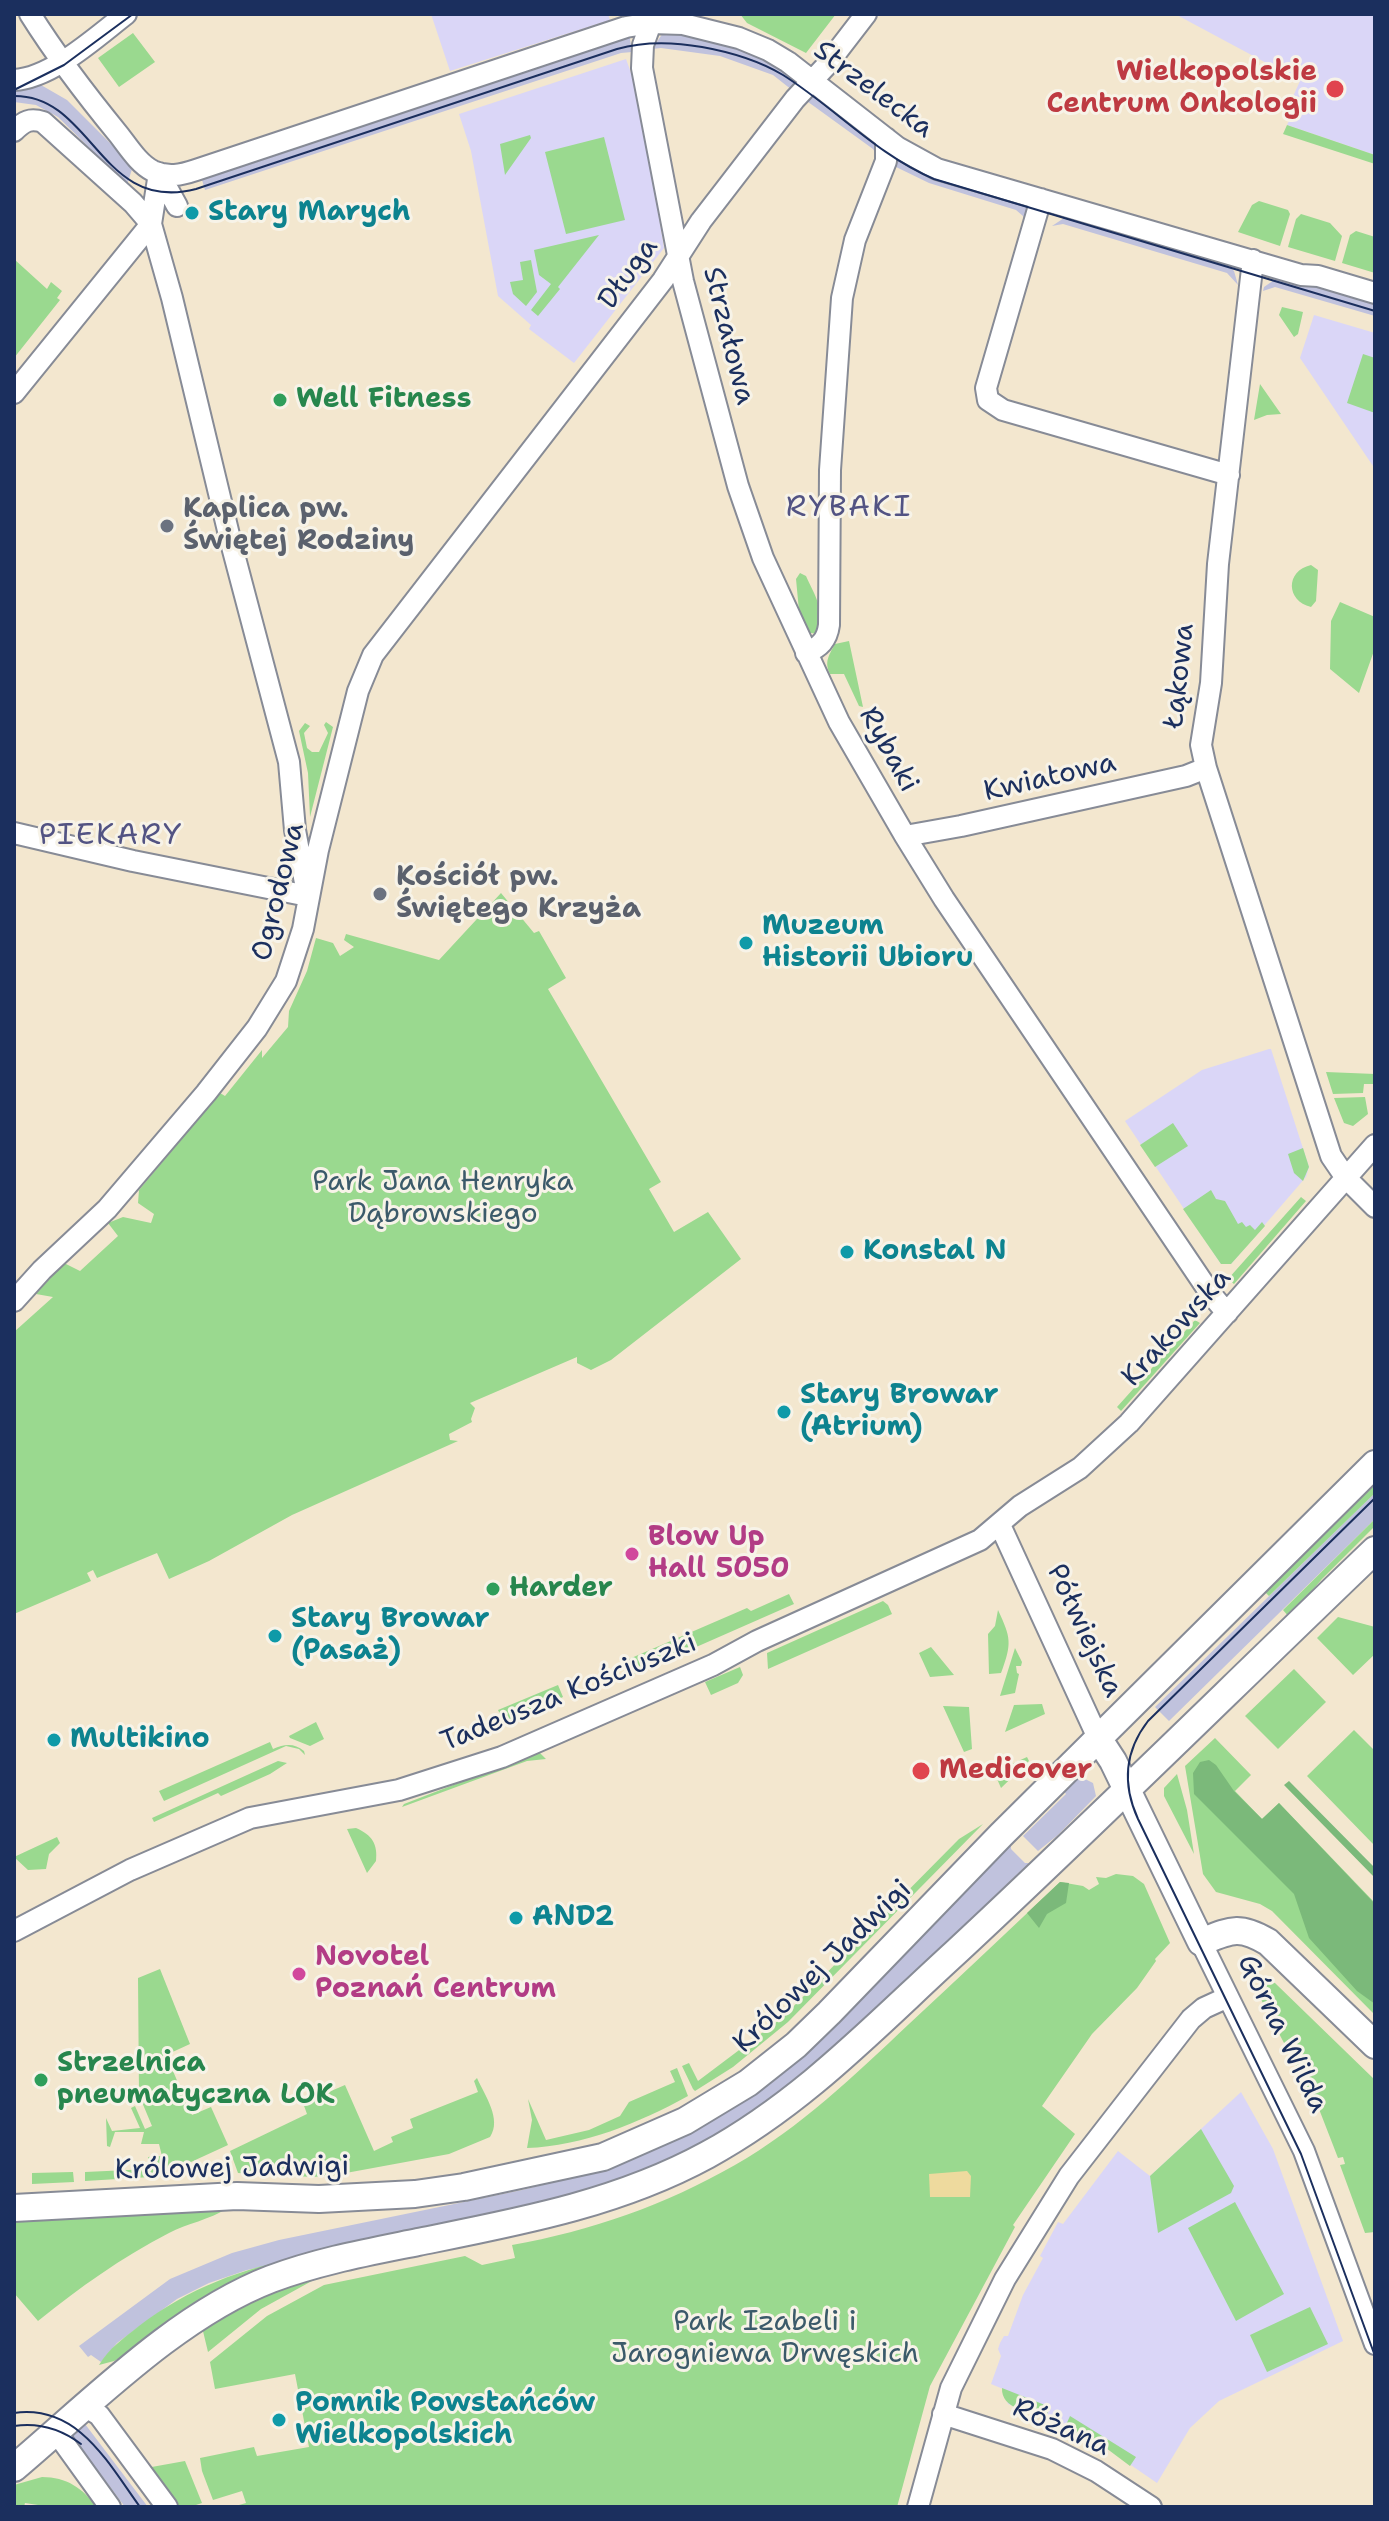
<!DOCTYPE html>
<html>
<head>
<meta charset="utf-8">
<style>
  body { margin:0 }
  #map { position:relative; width:1389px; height:2521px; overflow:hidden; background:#f3e7cf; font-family:"Shantell Sans",sans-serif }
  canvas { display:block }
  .frame { position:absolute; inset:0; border:16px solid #1b2f5e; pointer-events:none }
</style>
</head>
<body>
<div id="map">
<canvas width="1389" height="2521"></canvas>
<div class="frame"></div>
</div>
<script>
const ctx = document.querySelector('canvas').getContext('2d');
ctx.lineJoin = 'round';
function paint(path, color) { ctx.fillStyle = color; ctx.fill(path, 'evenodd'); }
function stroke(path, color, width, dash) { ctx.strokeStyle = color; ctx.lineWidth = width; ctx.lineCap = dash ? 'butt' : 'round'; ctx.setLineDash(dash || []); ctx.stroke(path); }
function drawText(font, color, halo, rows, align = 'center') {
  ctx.font = font + ' "Shantell Sans",sans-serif'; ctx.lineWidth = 6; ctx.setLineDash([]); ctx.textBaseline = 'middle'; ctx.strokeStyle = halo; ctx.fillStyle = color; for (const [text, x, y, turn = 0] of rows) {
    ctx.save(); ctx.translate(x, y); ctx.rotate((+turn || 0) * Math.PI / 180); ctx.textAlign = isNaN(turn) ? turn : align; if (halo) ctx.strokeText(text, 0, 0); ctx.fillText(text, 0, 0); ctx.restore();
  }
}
const built = new Path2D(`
  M431,14H608L610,20L450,71Z
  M1175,14H1375V155L1287,125L1291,117L1285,114L1300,81Z
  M626,59L640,98L664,248L574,363L529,329L531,325L498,296L471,151L459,114Z
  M1314,315L1375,333V469L1300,358Z
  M1269,1049H1271L1309,1167L1306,1177L1231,1264H1221L1125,1121L1202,1070Z
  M1241,2092L1273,2149L1343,2341L1219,2401L1190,2428L1157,2483L1106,2448L1046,2418L1008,2404L1003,2389L991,2384L1001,2356L998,2349L1000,2343L1004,2336H1008L1023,2295L1043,2258L1040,2256L1058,2222L1063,2224L1118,2151L1150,2176Z`);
const industrial = new Path2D(`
  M665,30L687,32L760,55L802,83L792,90L773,75L720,56L661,48L652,49Z
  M629,32L632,52L621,53L205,190L200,173Z
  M59,73L41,85L67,100L133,166L127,185L58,117L36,105L14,102V77Z
  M813,95L818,96L877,143V156L873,149L804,99Z
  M892,151L1026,205L1028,208L1024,226L1023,216L1016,210L929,183L894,166Z
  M1067,216L1225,262L1234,271L1238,285L1227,273L1063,224L1052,226Z
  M1277,278L1311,279L1375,298V316L1275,287L1263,291L1264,287Z
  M1375,1493V1519L1169,1721L1155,1707Z
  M1083,1778L1093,1783L1096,1796L1058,1835L1038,1851L1023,1836L1066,1794L1064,1791L1075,1780Z
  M1011,1844V1849L1025,1863H1029L828,2055L773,2101L687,2154L597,2191L247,2270L209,2283L177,2299L117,2343L101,2362L91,2355L88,2357L79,2346L170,2279L232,2253L279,2240L522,2190L586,2174L831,2025Z
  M85,2424L148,2507H125L71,2435Z`);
const green = new Path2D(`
  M729,14H836L806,53L747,23L740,14Z
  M133,33L155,62L119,87L98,58Z
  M1287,125L1375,155V164L1283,134Z
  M530,135L531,138L505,175L500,144Z
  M604,137L625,220L566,234L545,152Z
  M1259,201L1288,210L1290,214L1280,246L1238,232L1252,205Z
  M1301,214L1330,223L1342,236L1335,261L1288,247L1296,219Z
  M1356,231L1375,237V273L1342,263L1350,235Z
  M599,235L558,287L560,289L538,316L531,310L551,284L539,275L534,250Z
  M14,259L47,289L51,282L62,291L57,298L60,300L14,358Z
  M531,260L537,292L526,306L513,294L510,282L523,280L520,262Z
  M1282,307L1303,312L1298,334L1294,337L1279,315Z
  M1363,354L1375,358V413L1347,403Z
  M1260,384L1281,414L1267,415L1254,420Z
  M1311,565L1318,570L1316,601L1311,607C1286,601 1285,571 1311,565Z
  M800,573L806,576C814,594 828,615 817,634L806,632L800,621L796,579Z
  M1340,602L1375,617V648L1359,693L1330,669L1331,621Z
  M849,641L863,707L859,706L844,674H830C824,662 829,655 835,644Z
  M326,722L333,727L310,817L308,773L299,731L305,723L310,726L304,733L307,748L312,752H319L328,733L324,725Z
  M501,893L534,933L539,931L566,978L548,989L661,1182L649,1189L674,1232L708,1212L741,1259L611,1360L591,1370L577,1363V1357L470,1403L475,1408L471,1419L472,1422L449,1434L450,1440L458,1441L292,1515L209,1561L169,1579L157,1553L97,1578L93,1570L87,1573L91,1581L14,1614V1332L53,1297L36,1294L64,1263L80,1271L118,1236L108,1223L123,1217L151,1223L154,1214L138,1203L139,1190L220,1093L225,1096L262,1050V1058L288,1027L289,1011L307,971L316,938L333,943L340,956L354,947L344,940L346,934L439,960Z
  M1326,1072L1375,1074V1092L1374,1084H1364L1363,1093L1333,1094Z
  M1365,1097L1368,1114L1353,1126L1344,1123L1334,1098Z
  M1173,1123L1188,1146L1155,1167L1140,1145Z
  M1303,1148L1309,1167L1303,1181L1294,1173L1288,1154Z
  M1211,1190L1216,1199L1225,1201L1238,1224L1242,1222L1246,1227L1250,1225L1255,1230L1262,1222L1265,1226L1231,1264H1221L1183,1209Z
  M1301,1197L1306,1201L1234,1284L1228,1279Z
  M1195,1320L1200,1323L1121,1411L1117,1407Z
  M1375,1485V1493L1269,1596L1263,1590Z
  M1375,1519V1526L1322,1579L1289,1617L1283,1610Z
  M789,1594L794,1604L628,1677L629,1659L747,1608L751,1611Z
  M883,1601L888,1605L892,1614L768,1669L767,1653Z
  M998,1610C1011,1638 1012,1643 1001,1673L989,1674L988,1634L995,1626Z
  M1338,1617L1375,1627V1654L1353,1675L1317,1638Z
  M931,1647L954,1675L930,1677L919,1653Z
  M1015,1648L1022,1662L1021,1666H1016L1017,1673L1019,1674L1015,1693L1000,1696Z
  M740,1667L743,1675L738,1683L711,1695L705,1682Z
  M1294,1669L1326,1702L1278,1749L1245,1716Z
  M558,1685L563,1697L509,1721L502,1718L498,1710Z
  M1042,1704L1045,1714L1005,1732L1014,1705Z
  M943,1706L969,1707L972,1749L964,1752Z
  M316,1722L324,1739L310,1746L290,1738L289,1736Z
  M1354,1730L1375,1751V1846L1307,1776Z
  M1215,1738L1251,1775L1235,1791L1262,1819L1279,1803L1375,1903V2015L1272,1911L1260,1904L1216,1892L1203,1874L1185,1766Z
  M270,1742L273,1749C285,1744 294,1743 304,1751L305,1755L299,1749L286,1746L164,1801L159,1791Z
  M539,1752L546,1759L527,1761L402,1807L404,1804Z
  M1027,1757L1029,1761L1001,1788L994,1772Z
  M278,1761L287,1763L270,1774L221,1796L218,1793L154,1822L152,1818Z
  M1177,1774L1187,1810L1194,1854L1164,1796V1788Z
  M983,1824L788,2022L733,2067L695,2091L693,2089L682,2066L689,2063L698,2081L783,2017L959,1839Z
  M356,1828C372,1835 378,1844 376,1861L367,1873L347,1829Z
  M57,1837L60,1843L49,1854L46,1869L28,1870L14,1857Z
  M1116,1874L1133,1876L1144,1884L1170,1943L1155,1959L1156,1961L1137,1988L1092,2034L1042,2106L1075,2134L1013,2225L1015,2227L930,2386L897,2507H232L246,2503L242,2491L213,2500L202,2471L200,2458L254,2447L257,2456L309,2447L295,2374L215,2389L210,2362L267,2316L324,2285L465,2256L482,2265L515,2258L512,2245C591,2231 665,2205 735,2165C800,2128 855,2075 909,2024C960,1977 1010,1929 1060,1882L1083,1886L1089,1890L1099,1884L1096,1877L1106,1878Z
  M160,1969L190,2044L166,2055L192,2115L211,2107L228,2145L191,2162L169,2166L167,2176L85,2181V2172L150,2169L148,2157L162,2156L159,2144H141L144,2132H115L110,2147L107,2146L106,2118L112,2131L140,2128L131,2108L135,2106L145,2129L152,2126L139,2095L138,1978Z
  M1271,1982L1275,1983L1375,2080V2232L1365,2233L1340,2165L1345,2164L1343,2157L1338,2158L1319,2109L1257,1992L1256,1989Z
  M677,2068L688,2096C639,2123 583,2146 527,2148L532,2120L528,2099L546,2140L589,2130L620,2116L629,2102L675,2082L670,2071Z
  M477,2078C485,2096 502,2119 490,2137L449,2154L335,2175L313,2177L238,2173L230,2151L307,2114L303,2103L345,2085L374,2151L393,2142L391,2137L413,2128L410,2119L478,2092L474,2081Z
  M1201,2129L1234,2186L1231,2193L1158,2233L1150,2176Z
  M73,2172L74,2182L32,2184V2173Z
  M1235,2202L1284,2294L1236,2321L1188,2228Z
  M226,2209C211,2219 186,2224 169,2233C121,2258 80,2287 38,2321L14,2293V2221Z
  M303,2257L132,2351L114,2361L99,2365C109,2348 124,2338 139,2326C189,2288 242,2268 303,2257Z
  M330,2271L261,2309L208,2352L202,2327L256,2296Z
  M1310,2307L1328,2344L1267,2372L1250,2335Z
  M1002,2388L1050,2407L1046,2417C1029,2412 1001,2409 1002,2388Z
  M1070,2416L1136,2457L1130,2466L1106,2448L1065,2427Z
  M185,2461L202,2503L190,2507H174L146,2468Z
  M42,2477C67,2477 82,2488 97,2507H51L25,2503L24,2507H14V2485Z`);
const forest = new Path2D(`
  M1209,1760L1216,1765L1234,1791L1262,1819L1279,1803L1375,1904V2004L1357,1991L1309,1938L1294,1894L1194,1794L1193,1773L1200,1762Z
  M1289,1781L1375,1868V1878L1284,1785Z
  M1060,1882L1069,1883L1066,1903L1047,1914L1039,1928L1027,1913Z`);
const sand = new Path2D(`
  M967,2171L971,2176L970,2197H930L929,2174Z`);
const minor = new Path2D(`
  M30,14C57,57 87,96 119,135C129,148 139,164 153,171C168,178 181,175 196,170L626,27L651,23L683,24L739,38L768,50L788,62L897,147L937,169L1301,275L1318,276L1375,293
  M651,23L643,45L642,68L683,281L738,486L763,558L839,722L905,836L944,899L1210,1293L1227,1313
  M14,80C52,78 96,37 126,14
  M14,131C24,121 30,118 43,122L133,203L151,224L172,298L230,539L289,762L295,830L306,888
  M159,173L177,206
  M1041,199L986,388L988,400L1003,410L1229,475
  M1253,260L1218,564L1211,683L1201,745L1206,768L1331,1156L1346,1178L1375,1207
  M14,393L151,224L159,173
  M806,653C820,647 827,640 829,625L830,470L842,298L855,240L886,161V138
  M14,833L133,861L308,896
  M905,836L961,826L1186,776L1206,768
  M14,1301L42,1270L107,1209L206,1093L257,1028L286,981L303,929L318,850L358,691L373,655L663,280L701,221L795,99L826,66L866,14
  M1000,1525L1098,1738
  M14,1931L130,1870L250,1818L399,1790L502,1757L713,1665L757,1641L980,1540L1020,1506L1080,1468L1129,1423L1375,1145
  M1201,1942L1304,2151L1375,2344
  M86,2407L99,2415L167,2507
  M943,2414L1052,2449L1096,2471L1151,2507
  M56,2432L110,2507
  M918,2507L951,2388L1005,2279L1069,2176L1191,2019L1204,2008L1228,1997`);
const tertiary = new Path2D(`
  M1098,1738L1113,1761L1201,1942C1231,1930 1239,1925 1268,1942L1375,2045
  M14,2208L237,2196L319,2199L415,2194L464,2187L603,2157L685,2121L748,2083L796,2045L829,2013L1001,1835L1375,1464
  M14,2468C91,2403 177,2315 271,2279C319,2261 369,2252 418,2242C518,2222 617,2204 707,2155C804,2102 875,2026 955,1953C1097,1821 1235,1684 1375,1550`);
const tram = new Path2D(`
  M14,90L64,65L133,14
  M14,96C93,95 100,214 196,189L617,49C645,41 674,42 702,47C730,52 758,60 783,75C834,107 877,155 934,179L1375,311
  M1375,1498L1148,1721C1124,1752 1122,1784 1138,1819L1301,2154L1375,2356
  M14,2413C78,2404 108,2463 140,2507
  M14,2426C40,2422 61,2429 81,2444`);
const markers = [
  [1335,89,10,"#e0444e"],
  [192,213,8,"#0f9aa8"],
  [280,400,8,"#2e9e5b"],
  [167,526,8,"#6b7280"],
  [380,894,8,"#6b7280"],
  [746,943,8,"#0f9aa8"],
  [847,1252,8,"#0f9aa8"],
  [784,1412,8,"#0f9aa8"],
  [632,1554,8,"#d1479c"],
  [493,1589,8,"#2e9e5b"],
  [275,1636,8,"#0f9aa8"],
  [54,1740,8,"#0f9aa8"],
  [921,1771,10,"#e0444e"],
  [516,1918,8,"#0f9aa8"],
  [299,1974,8,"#d1479c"],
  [41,2080,8,"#2e9e5b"],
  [279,2420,8,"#0f9aa8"]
];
const healthNames = [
  ["Wielkopolskie",1317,73],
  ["Centrum Onkologii",1317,105],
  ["Medicover",939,1771,"left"]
];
const streetNames = [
  ["Strzelecka",873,90,37],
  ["Długa",629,274,-54],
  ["Strzałowa",728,336,76],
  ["Łąkowa",1180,676,-84],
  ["Rybaki",888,750,61],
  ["Kwiatowa",1050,778,-13],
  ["Ogrodowa",279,892,-76],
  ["Krakowska",1177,1328,-48],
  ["Półwiejska",1084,1631,65],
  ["Tadeusza Kościuszki",569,1693,-22],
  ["Królowej Jadwigi",823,1967,-44],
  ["Górna Wilda",1282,2034,64],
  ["Królowej Jadwigi",232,2169,-1],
  ["Różana",1061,2428,24]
];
const cultureNames = [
  ["Stary Marych",208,213],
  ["Muzeum",762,927],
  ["Historii Ubioru",762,959],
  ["Konstal N",863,1252],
  ["Stary Browar",800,1396],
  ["(Atrium)",800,1428],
  ["Stary Browar",291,1620],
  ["(Pasaż)",291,1652],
  ["Multikino",70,1740],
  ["AND2",532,1918],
  ["Pomnik Powstańców",295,2404],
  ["Wielkopolskich",295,2436]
];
const leisureNames = [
  ["Well Fitness",296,400],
  ["Harder",509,1589],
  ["Strzelnica",57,2064],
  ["pneumatyczna LOK",57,2096]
];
const worshipNames = [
  ["Kaplica pw.",183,510],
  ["Świętej Rodziny",183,542],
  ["Kościół pw.",396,878],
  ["Świętego Krzyża",396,910]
];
const parkNames = [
  ["Park Jana Henryka",443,1183],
  ["Dąbrowskiego",443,1215],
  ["Park Izabeli i",765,2323],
  ["Jarogniewa Drwęskich",765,2355]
];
const hotelNames = [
  ["Blow Up",648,1538],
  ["Hall 5050",648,1570],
  ["Novotel",315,1958],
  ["Poznań Centrum",315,1990]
];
const neighbourhoodNames = [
  ["RYBAKI",849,508],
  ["PIEKARY",111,836]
];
paint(built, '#dad6f7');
paint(industrial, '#c0c2dd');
paint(green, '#9ad98f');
paint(forest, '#7bb97a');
paint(sand, '#eeda9e');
stroke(minor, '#878b96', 24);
stroke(tertiary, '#878b96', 30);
stroke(minor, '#fff', 20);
stroke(tertiary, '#fff', 26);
stroke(tram, '#1b2f5e', 2);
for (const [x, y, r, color] of markers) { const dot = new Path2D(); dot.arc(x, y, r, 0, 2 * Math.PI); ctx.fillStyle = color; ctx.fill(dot); stroke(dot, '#f7f3e8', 3); }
drawText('bold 28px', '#be3a42', '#f7f3e8', healthNames, 'right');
drawText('28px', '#1b2f5e', '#f7f3e8', streetNames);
drawText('bold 28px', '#0d838f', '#f7f3e8', cultureNames, 'left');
drawText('bold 28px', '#27864d', '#f7f3e8', leisureNames, 'left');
drawText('bold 28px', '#5b616d', '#f7f3e8', worshipNames, 'left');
drawText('28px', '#3b5a6a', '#f7f3e8', parkNames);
drawText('bold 28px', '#b23c85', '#f7f3e8', hotelNames, 'left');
ctx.letterSpacing = '2px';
drawText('30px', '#525383', '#f7f3e8', neighbourhoodNames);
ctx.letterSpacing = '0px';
</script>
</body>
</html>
